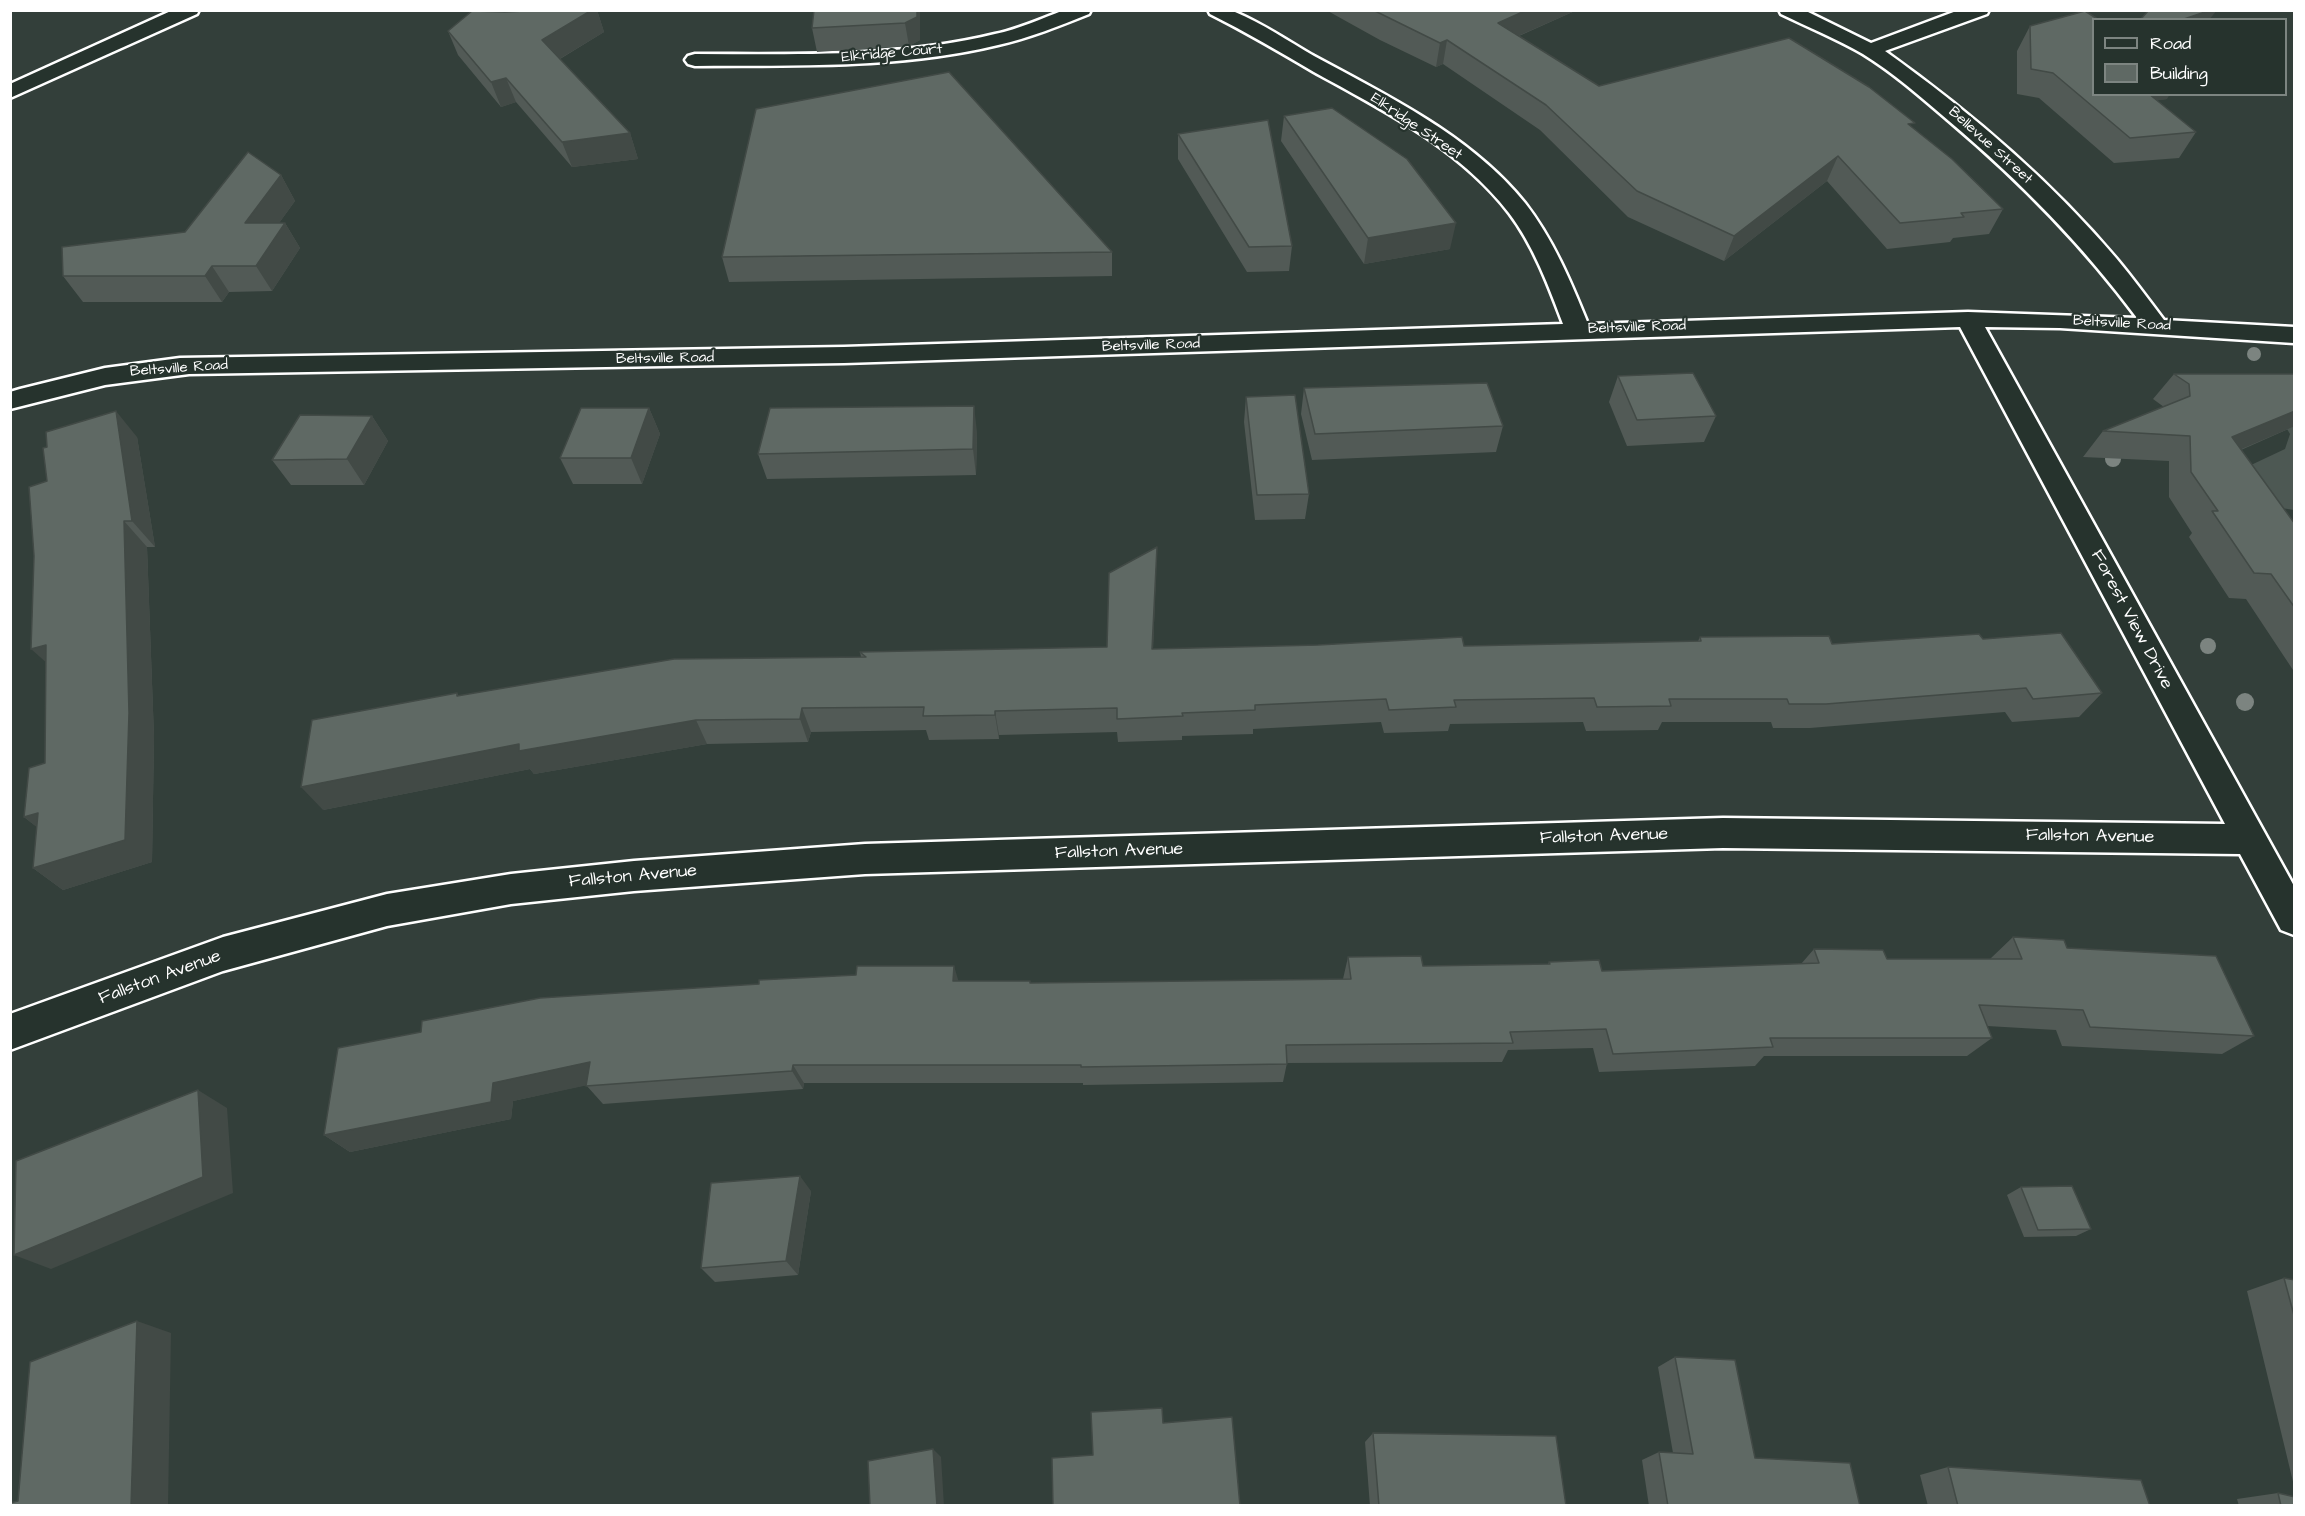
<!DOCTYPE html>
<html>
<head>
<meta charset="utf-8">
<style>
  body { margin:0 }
  #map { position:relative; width:2305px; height:1516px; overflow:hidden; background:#333f3a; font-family:"Architects Daughter",sans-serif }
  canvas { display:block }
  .frame { position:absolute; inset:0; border:12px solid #fff; pointer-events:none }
  .legend { position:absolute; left:2092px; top:18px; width:195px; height:78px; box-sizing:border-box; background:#26332d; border:2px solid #7d8581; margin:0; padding:8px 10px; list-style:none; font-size:18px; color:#fff }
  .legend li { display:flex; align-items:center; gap:12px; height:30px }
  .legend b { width:30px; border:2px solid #7d8581 }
</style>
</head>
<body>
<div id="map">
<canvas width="2305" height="1516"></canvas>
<div class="frame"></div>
<ul class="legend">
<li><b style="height:8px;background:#26332d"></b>Road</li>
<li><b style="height:16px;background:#5f6964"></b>Building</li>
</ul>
</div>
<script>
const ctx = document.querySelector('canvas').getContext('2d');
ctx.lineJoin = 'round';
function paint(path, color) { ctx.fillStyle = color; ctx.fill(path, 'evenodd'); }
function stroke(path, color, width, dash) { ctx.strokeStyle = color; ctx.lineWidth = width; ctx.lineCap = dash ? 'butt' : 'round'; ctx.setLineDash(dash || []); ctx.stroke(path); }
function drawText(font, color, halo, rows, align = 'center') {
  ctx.font = font + ' "Architects Daughter",sans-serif'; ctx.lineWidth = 4.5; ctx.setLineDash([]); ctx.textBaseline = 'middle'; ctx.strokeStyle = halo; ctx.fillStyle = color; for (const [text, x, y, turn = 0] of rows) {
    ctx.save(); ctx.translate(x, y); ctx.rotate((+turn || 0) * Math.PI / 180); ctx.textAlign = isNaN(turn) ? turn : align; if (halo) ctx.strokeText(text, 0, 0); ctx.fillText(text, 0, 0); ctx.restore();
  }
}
const green = new Path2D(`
  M2294,383V510L2269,506L2251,465L2285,449L2290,434L2281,419Z`);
const street = new Path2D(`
  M173,10H199L197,14L10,98V84Z
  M1064,10H1091L1089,14C1059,26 1029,38 998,45C899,69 796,65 695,66L688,64L685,60L688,56L695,54C795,54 897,58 995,34C1019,29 1041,19 1064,10Z
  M1208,10C1216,10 1227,9 1235,12C1262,23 1288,41 1314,56C1388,96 1471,136 1525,203C1553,239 1571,282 1588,324L1968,312L2137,318C2082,244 2020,181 1949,121C1922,98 1894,73 1863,54C1837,39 1808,27 1781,14L1779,10H1804L1871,43L1959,10H1989L1987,14L1885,51C1969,111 2049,179 2116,258C2133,278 2148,299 2164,320L2294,327V343L2060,328L1985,327L2294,886V935L2281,930L2240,854L1723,848L865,874L634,891L511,904L387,926L223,971L10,1050V1014L223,937L387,894L511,874L634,861L865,844L1723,818L2225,824L1960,327L844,363L189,374L105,385L10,409V392L20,389L105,368L180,358L844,347L1563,324C1549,287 1534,246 1509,213C1460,149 1383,110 1314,72C1280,52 1246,32 1210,14Z`);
const trees = [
  [2254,354,7],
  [2113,459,8],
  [2208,646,8],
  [2245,702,9]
];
const wall = new Path2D(`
  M545,10H597L604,32L560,59L630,133L638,159L572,167L516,102L501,107L458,55L448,31L505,12Z
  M814,10H920V40L909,46L817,52L812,28Z
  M1326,10H1577L1519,36L1599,86L1912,128L2003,209L1989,234L1953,238L1950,242L1887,249L1827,181L1724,261L1628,217L1540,130L1443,64L1436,67L1380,40Z
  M2030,26L2167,99L2156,100L2196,132L2179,158L2114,163L2039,98L2017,94V51Z
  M1284,116L1450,249L1364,264L1281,141Z
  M1178,134L1292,246L1289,271L1247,272L1178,159Z
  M281,175L295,201L279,223H285L300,248L272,291L229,292L222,302H83L63,276L185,232Z
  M1112,252V276L729,282L722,257Z
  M2174,374H2295V426L2241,450L2295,524V673L2246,599L2229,598L2189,537L2192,533L2169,497V461L2083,457L2103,431L2164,407L2153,399Z
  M1618,376L1716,416L1704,442L1627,446L1609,402Z
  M1304,388L1503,426L1496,452L1312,460L1301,414Z
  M1246,397L1309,494L1305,519L1255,520L1244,422Z
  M649,408L660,434L642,484H573L560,458Z
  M372,416L388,441L364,485H291L272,460Z
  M977,432L976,475L767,479L758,454Z
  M137,437L155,547H147L154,737L152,862L63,890L33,868L37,827L24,817L45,763L47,481Z
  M1156,572L1153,649L1464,646L1698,641L1700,637L1832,644L1983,639L2102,693L2079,717L2012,722L2005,712L1810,728H1773L1771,722H1662L1658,730L1586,731L1583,722L1450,724L1448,731L1384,733L1381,722L1253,729V734L1182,736V740L1118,742L1117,732L999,735V739L929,740L926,730L811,732L808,742L707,744L534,774L530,769L323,810L457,693L459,696L861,657L860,652L1107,647Z
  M2013,937L2067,948L2254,1036L2222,1054L2062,1046L2056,1030L1987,1026L1992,1038L1967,1056H1764L1755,1066L1599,1072L1593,1048L1508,1050L1502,1062L1287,1063L1283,1082L1083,1085V1083H804L803,1089L603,1104L586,1085L513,1101L511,1119L350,1152L324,1135L959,981L1031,983L1343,979L1348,957L1423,966L1548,964L1549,962L1602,971L1801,964L1814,949L1887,959H1990Z
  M2021,1187L2091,1229L2076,1236L2024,1237L2007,1195Z
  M811,1191L798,1275L715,1282L701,1268Z
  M2284,1278L2295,1280V1490L2247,1291Z
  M1675,1357L1755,1458L1860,1506H1649L1642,1460L1659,1452L1673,1453L1658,1367Z
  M1373,1433L1566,1506H1370L1365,1442Z
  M1948,1467L2150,1506H1928L1920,1475Z
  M2278,1493L2295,1506H2239L2237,1499Z`);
const shadedWall = new Path2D(`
  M592,10H597L604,32L551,64L542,40Z
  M917,10H920V40L909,46L905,23Z
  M1527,10H1577L1493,47L1498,23Z
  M2211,10H2217L2209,20H2181Z
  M1447,40L1443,64L1436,67L1440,43Z
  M506,78L516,102L501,107L491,82Z
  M2126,94H2170L2167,99L2118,107Z
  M630,133L638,159L572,167L562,142Z
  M1838,156L1827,181L1724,261L1734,236Z
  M281,175L295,201L261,248L245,223Z
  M285,223L300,248L272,291L256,266Z
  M1456,223L1450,249L1364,264L1368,238Z
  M212,266L229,292L222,302L205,276Z
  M974,406L977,432L976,475L973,449Z
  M649,408L660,434L642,484L631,458Z
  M116,411L137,437L155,547L132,521Z
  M2295,411V426L2209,463L2232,437Z
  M372,416L388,441L364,485L347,459Z
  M124,521L147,547L154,737L152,862L63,890L33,868Z
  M1157,547L1156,572L1152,674V649Z
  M46,645L58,673L31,649Z
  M802,708L811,732L808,742L800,719Z
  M995,711L999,735V739L995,715Z
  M696,720L707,744L534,774L530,769L323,810L301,787L519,744Z
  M38,813L53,840L24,817Z
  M954,966L960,986L953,981Z
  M590,1062L607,1081L513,1101L511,1119L350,1152L324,1135L493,1083Z
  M793,1065L804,1083L803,1089L792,1071Z
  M198,1090L227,1108L233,1193L51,1269L14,1255Z
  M800,1176L811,1191L798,1275L786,1261Z
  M137,1321L171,1333L168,1506H131Z
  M933,1449L941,1457L944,1506H937Z`);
const building = new Path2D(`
  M545,10H592L542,40L630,133L562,142L506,78L491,82L448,31L472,11L505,12Z
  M814,10H917V17L905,23L812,28Z
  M1373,10H1527L1498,23L1599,86L1789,38L1869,87L1915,123L1908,124L1952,159L2003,209L1961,213L1964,217L1900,223L1838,156L1734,236L1637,191L1546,105L1447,40L1440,43Z
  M2149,10H2211L2181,20H2140Z
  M2085,11L2099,20H2094V94H2149L2196,132L2130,138L2053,73L2031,69L2030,26Z
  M949,72L1112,252L722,257L756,109Z
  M1332,108L1407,159L1456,223L1368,238L1284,116Z
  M1268,120L1292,246L1249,247L1178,134Z
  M248,152L281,175L245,223H285L256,266H212L205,276H63L62,247L185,232Z
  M1693,373L1716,416L1637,420L1618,376Z
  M2174,374H2295V411L2232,437L2295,524V608L2271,574L2254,573L2212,511H2218L2191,472L2190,436L2103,431L2190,396L2189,384Z
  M1487,383L1503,426L1315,434L1304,388Z
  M1295,395L1309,494L1257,495L1246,397Z
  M974,406L973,449L758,454L770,408Z
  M581,408H649L631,458H560Z
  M116,411L132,521H124L129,713L125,840L33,868L38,813L24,817L29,768L45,763L46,645L31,649L34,556L29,487L47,481L43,448L47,447L46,432Z
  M300,415L372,416L347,459L272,460Z
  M1157,547L1152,649L1318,645L1462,637L1464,646L1701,641L1700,637L1829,636L1832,644L1979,634L1983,639L2061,633L2102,693L2033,699L2026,688L1826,704H1789L1787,699H1669L1671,706L1597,707L1594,698L1454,700L1456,707L1389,710L1386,699L1255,705V710L1182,713L1183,716L1117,719V708L995,711V715L923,716L924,707L802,708L800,719L696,720L519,751V744L301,787L312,720L457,693V696L674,659L866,657L860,652L1107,647L1109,573Z
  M2013,937L2064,940L2067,948L2216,956L2254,1036L2090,1027L2083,1010L1979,1005L1992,1038H1770L1773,1047L1613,1054L1606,1029L1510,1032L1513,1043L1286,1045L1287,1064L1081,1067V1065H793L792,1071L586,1086L590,1062L493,1083L491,1102L324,1135L338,1048L421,1032L422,1021L540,998L759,984V980L856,975L857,966H954L953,981H1030V983L1351,979L1348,957L1421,956L1423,966L1550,964L1549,962L1599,960L1602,971L1819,963L1814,949L1883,950L1887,959H2022Z
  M198,1090L203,1177L14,1255L16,1161Z
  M800,1176L786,1261L701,1268L711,1183Z
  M2072,1186L2091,1229L2038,1230L2021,1187Z
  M2284,1278L2295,1280V1319Z
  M137,1321L131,1506H10V1503L18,1501L30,1362Z
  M1675,1357L1735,1360L1755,1458L1850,1463L1860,1506H1668L1659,1452L1693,1454Z
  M1162,1408L1163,1423L1232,1417L1240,1506H1053L1052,1458L1093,1455L1091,1412Z
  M1373,1433L1556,1436L1566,1506H1379Z
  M933,1449L937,1506H870L868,1461Z
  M1948,1467L2141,1480L2150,1506H1958Z
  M2278,1493L2295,1497V1506H2281Z`);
const farStreetnames = [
  ["Elkridge Court",892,54,-5],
  ["Elkridge Street",1416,127,34],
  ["Bellevue Street",1990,146,42],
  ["Beltsville Road",2122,324,3],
  ["Beltsville Road",1637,328,-2],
  ["Beltsville Road",1151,346,-2],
  ["Beltsville Road",665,359,-1],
  ["Beltsville Road",179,369,-4]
];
const streetNames = [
  ["Forest View Drive",2131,620,62],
  ["Fallston Avenue",1604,837,-2],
  ["Fallston Avenue",2090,837,1],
  ["Fallston Avenue",1119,852,-2],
  ["Fallston Avenue",633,877,-5],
  ["Fallston Avenue",160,978,-20]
];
paint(green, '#4d5853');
stroke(street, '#fff', 5);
paint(street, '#26332d');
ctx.fillStyle = '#7c8480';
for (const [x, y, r] of trees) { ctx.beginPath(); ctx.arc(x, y, r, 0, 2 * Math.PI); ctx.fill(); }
paint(wall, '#525a56');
paint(shadedWall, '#424a46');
paint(building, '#5f6964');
stroke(building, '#424a46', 1.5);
drawText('15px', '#fff', '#26332d', farStreetnames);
drawText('18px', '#fff', '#26332d', streetNames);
</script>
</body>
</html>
